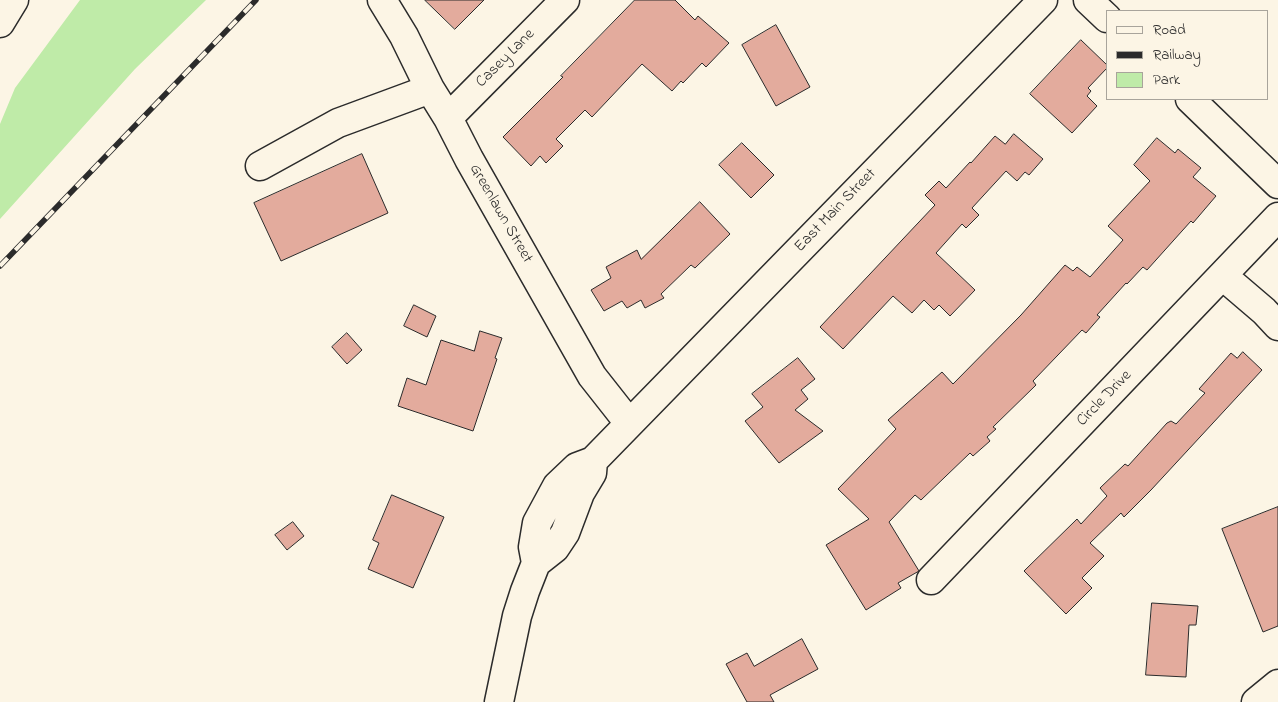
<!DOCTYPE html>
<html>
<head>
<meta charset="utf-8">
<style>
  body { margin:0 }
  #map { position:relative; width:1278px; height:702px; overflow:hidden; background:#fcf5e5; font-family:"Indie Flower",sans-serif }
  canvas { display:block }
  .legend { position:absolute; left:1106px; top:10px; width:162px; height:90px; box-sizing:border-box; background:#fcf5e5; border:1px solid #a8a49b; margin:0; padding:6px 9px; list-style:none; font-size:15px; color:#2b2b2b }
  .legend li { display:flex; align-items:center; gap:10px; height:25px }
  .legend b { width:25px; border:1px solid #a8a49b }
</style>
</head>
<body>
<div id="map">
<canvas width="1278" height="702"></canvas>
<ul class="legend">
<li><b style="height:6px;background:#fcf5e5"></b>Road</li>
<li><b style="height:6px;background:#2b2b2b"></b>Railway</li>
<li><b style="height:14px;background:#bfeba8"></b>Park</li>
</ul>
</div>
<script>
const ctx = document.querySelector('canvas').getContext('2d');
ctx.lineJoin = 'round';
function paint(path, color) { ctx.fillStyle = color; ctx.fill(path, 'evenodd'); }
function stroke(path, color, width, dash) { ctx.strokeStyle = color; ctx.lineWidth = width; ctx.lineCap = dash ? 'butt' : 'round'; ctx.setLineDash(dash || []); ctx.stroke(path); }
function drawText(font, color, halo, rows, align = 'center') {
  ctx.font = font + ' "Indie Flower",sans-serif'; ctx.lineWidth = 4.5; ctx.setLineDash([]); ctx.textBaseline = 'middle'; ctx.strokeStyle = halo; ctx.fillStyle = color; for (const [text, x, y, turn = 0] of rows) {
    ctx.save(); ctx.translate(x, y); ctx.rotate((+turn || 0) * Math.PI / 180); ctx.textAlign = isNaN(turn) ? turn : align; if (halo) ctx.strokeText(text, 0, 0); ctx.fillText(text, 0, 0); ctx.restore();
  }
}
const green = new Path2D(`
  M80,0H206L135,69L0,219V124L15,88Z`);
const building = new Path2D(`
  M425,0H484L455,29Z
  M635,0H675L695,20L698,16L729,43L706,67L702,63L683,83L681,81L672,91L642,64L592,117L585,110L556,139L563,146L546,163L540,156L531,166L503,137L563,77L561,76Z
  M776,25L810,87L776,106L742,45Z
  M1081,40L1107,65V68L1088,88L1091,91L1087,96L1097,106L1072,133L1030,94Z
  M1014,134L1043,159L1029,175L1025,172L1017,181L1006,171L972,208L979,215L966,228L962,224L936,253L975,290L950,316L939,305L934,310L924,300L912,313L893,296L843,349L820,327L935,205L925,195L939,181L946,188L970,162L971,163L995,136L1005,144Z
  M1157,138L1175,153L1178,149L1201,168L1193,177L1216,196L1193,223L1191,221L1147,270L1143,267L1127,284L1126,283L1097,315L1100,317L1086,333L1082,330L1033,381L1036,385L993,427L996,429L987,437L990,441L973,456L970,453L921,500L915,495L889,522L919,571L898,583L901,588L866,610L826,545L869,519L838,489L896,429L888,420L942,372L953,384L1021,315L1065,265L1073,271L1077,267L1090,277L1123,240L1108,226L1150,181L1134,165Z
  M742,143L774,175L751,198L719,165Z
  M362,154L388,213L281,261L254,203Z
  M700,202L730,234L695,268L691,265L661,294L664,298L645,308L641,300L627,308L622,301L604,311L591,290L611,278L606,267L637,250L641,259Z
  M414,305L436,316L427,337L404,326Z
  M480,331L502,338L495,358L497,359L473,431L398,406L407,378L426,385L441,340L474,351Z
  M347,333L362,350L347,364L332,347Z
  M1243,352L1262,370L1151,490L1124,517L1121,513L1090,543L1104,556L1082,578L1092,588L1066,614L1024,571L1077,519L1081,524L1107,496L1100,488L1125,464L1128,466L1167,423L1171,421L1176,424L1205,393L1199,389L1231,353L1237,358Z
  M798,358L815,379L801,390L808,399L795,410L823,431L779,463L745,421L763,407L752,394Z
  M392,495L444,517L413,588L368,569L379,543L373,540Z
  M1278,507V626L1263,632L1222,529Z
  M293,522L304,536L287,550L275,535Z
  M1152,603L1198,606L1196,625H1189L1186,677L1146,675Z
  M802,639L818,669L770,695L774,702H747L726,664L747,653L754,666Z`);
const minor = new Path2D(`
  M382,0L404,36L430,89L448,118L469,159L592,376L629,423
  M1088,0L1107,18
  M0,23L14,0
  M1190,99L1278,184
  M448,118L565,0
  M260,166L338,123L430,89
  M1223,276L1264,311L1278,326
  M536,563L533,547L537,523L557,486L577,467L593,461L1043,0
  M931,580L1278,217
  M499,702L517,616L525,591L536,563L555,548L565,533L580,493L592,473L593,461
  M1256,702L1278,684`);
const rail = new Path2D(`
  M0,266L256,0`);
const streetNames = [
  ["Casey Lane",506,59,-45],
  ["East Main Street",836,211,-46],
  ["Greenlawn Street",500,214,60],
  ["Circle Drive",1105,399,-46]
];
paint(green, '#bfeba8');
paint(building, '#e3ab9d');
stroke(building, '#2b2b2b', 1);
stroke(minor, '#2b2b2b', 31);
stroke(minor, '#fcf5e5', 28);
stroke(rail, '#2b2b2b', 5.5);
stroke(rail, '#fcf5e5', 4, [11]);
drawText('16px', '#2b2b2b', '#fcf5e5', streetNames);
</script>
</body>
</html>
